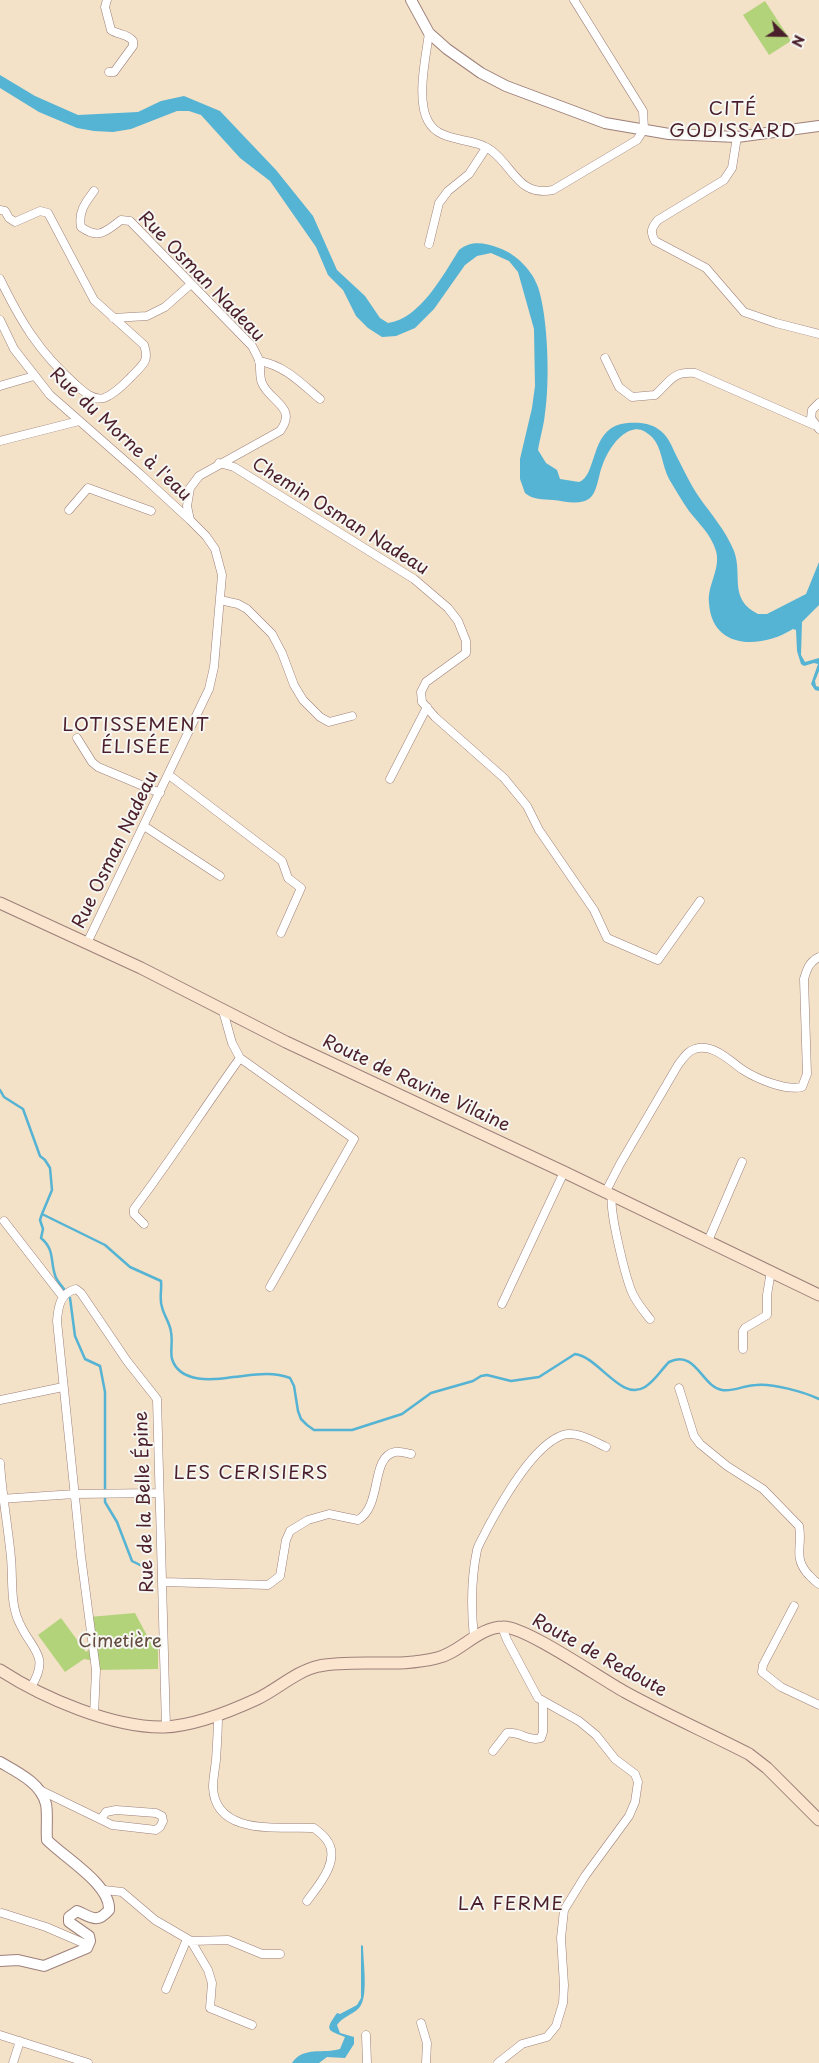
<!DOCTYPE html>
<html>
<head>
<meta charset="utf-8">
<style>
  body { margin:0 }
  #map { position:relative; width:819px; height:2063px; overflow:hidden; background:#f3e1c8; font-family:"Playpen Sans",sans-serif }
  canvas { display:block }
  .north { position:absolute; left:759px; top:10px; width:50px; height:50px; -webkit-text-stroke:4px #f6f6f2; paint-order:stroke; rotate:113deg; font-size:14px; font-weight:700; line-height:20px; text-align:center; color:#4a1f2b }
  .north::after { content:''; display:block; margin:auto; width:18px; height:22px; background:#4a1f2b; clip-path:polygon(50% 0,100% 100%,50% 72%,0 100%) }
</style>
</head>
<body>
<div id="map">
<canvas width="819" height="2063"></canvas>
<div class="north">N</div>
</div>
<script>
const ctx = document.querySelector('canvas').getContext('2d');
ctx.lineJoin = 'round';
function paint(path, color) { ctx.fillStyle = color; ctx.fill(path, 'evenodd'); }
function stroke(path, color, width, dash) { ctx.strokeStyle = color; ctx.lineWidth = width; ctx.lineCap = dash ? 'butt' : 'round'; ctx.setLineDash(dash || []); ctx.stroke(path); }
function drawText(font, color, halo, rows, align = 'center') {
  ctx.font = font + ' "Playpen Sans",sans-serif'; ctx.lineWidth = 4; ctx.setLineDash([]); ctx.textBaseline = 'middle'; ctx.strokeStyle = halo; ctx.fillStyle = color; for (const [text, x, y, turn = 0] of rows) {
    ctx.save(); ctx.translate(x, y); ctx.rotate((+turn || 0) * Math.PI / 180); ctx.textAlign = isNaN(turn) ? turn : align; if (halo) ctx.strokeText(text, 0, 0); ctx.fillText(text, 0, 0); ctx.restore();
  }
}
const green = new Path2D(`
  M765,1L791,41L769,55L743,15Z
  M135,1613L152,1645H158V1669L96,1670L94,1661L84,1659L65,1672L38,1635L61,1618L86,1652L93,1646L89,1617Z`);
const water = new Path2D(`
  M0,75L35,96L78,115L138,112L161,101L184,96L220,111L276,170L313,216L337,270L365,296L380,318L388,323C420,319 443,275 459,250C472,240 484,243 499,248C516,254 532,270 538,287C548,317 550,381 545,413C544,425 540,438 538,450L546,463L557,470L560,479L579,482C597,476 590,431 621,424C633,422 648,422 658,429C668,435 672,447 677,457C684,470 690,484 699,497C711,514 726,531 734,551C743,575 728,599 758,614H767L806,594L819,562V605L802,622L801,655L805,662L819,658V671L815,681L816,686L819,687V691L815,690L811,684L818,664L814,663L804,666L801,664L797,651L796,630L793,629C761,649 712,650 709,603C707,585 721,569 716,551C711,534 699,524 689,511C682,501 675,489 669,479C662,466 662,447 652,437C644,430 639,427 629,431C614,438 604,458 600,473C598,480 596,493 590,498C580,506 564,501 553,500C543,499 533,500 525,493L520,479V459L532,408L535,386L534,329L518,272L509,261L491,253L477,256L465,265L434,309L415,328L396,336L382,337L368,328L356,316L343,290L328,275L316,247L270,181L240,158L201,115L189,111H177L131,129L113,132L94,131L77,128L39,112L0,88Z
  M361,1945L363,1946C363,1961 369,1998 359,2008C352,2015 342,2017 337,2025L340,2033L354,2037V2044L345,2058L327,2057L319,2063H292C303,2046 324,2054 340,2049L345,2037C328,2030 324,2031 337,2013L340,2014L357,2005L361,1998Z`);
const stream = new Path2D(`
  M0,1090L4,1097L23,1109L40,1156L45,1160L50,1168L52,1190L42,1214L105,1245L130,1267L161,1281C162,1290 159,1299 162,1307C164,1316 170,1323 171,1332C173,1341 170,1351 172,1359C180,1384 214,1380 233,1377C253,1375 271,1371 290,1378L294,1386L298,1411L301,1419L307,1425L314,1430H352L402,1414L431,1393L473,1381L481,1376L487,1375L511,1381L539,1377L575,1354C599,1357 621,1402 645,1387C656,1380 660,1371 669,1362C696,1349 702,1387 722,1390C733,1392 745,1385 756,1385C772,1383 804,1392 819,1399
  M42,1214L40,1220L43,1229L41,1238C55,1250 50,1260 55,1275C56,1280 61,1285 64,1289
  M70,1298L75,1336L85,1359L100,1366L105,1392V1502L117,1522L132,1561L142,1566`);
const minor = new Path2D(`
  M107,0L105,7L111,30C118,35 127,33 133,41V46L114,72H109
  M429,33C426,56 416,100 428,121C440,144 473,136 492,151C514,168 519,197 553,190L637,140L644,129L643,111L574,0
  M737,137L732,168L724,180L658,220C651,228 650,232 655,241L706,268L744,312L776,323L819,334
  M0,210L5,211L9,218L15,222L40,211L48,213L94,300L144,345C150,362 142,365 131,377C124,384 115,394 104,398C93,401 83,391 75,384C39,352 21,322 0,279
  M429,244L439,203L448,191L469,174L486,148
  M113,318L147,316L165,307L191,284
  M0,320L14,349L50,395L140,474L190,520
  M605,358L619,387L632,397L655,395C670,382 672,371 695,373L814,425
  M259,361C284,365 301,383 320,399
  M0,386L34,376
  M819,403L812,410L811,418L819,429
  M0,441L79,421
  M219,463L234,467L414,579L448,608L458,621L466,641V653L426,682L421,692L422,702L435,717L504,778L527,806L539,830L594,910L607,938L658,960L700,901
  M69,510L88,488L151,511
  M220,600L238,604L247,609L272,634L282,653L294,685L303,700L320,717L329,722L352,716
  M77,738L92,762L98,767L160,793
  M169,775L282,861L288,878L301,888L281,933
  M390,779L427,707
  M144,826L220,876
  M87,943L209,689L214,667L222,575L215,549L206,536L190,520L187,506L190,488L199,476L280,431C298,407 270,402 262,383C259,376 261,367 259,360C257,355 254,350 252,346L130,221L121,220C106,231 99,240 81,227C78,212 85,203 94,191
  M223,1011L232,1043L240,1058L354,1139L270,1287
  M605,1193L620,1164L678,1065C683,1059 687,1051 695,1049C713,1043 730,1061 743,1070C757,1079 786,1091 802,1087L807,1074L804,979C807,969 809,962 819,957
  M612,1196C609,1211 625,1274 631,1290C635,1301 643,1310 650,1319
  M4,1221L63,1297
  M144,1224L134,1214V1209C171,1160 204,1108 240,1058
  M708,1241L742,1162
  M502,1304L564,1172
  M743,1349V1331L745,1328L767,1315V1295L771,1271
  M679,1388L694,1436L700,1444L727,1466L763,1489L799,1526C803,1545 793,1556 807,1573C811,1577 814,1581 819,1584
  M0,1400L63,1387
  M0,1463C2,1495 8,1526 11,1558C13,1579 10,1603 19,1622C31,1650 51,1655 31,1687
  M0,1499L75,1494L158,1493
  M163,1582L268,1585L280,1576L286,1540L290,1531L308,1520L329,1514L358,1520C383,1505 370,1457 395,1452C399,1451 406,1453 411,1454
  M794,1606L763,1665L762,1672L781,1687L819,1705
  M474,1638C471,1609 471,1579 477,1550C479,1543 484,1536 487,1529C501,1503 533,1445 563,1435C577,1431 593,1441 606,1447
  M94,1715L96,1670L81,1556L57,1321C58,1307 60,1293 76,1289L81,1293L127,1361L157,1399L166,1727
  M218,1715C218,1730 217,1745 216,1760C215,1769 213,1779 213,1787C215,1837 281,1826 314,1828C318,1831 323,1835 326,1839C342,1859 319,1885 307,1901
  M493,1751L507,1733C519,1731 530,1742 541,1738L543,1732V1701
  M40,1790L112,1825L156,1830L160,1827L163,1821L162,1816L156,1813L116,1810L106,1812L101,1819
  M104,1890L122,1892L155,1920L191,1941L208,1970L212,1983L210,2008L252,2025
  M2,1913L46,1927L88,1945
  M191,1941L228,1940L262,1954H280
  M166,1989L187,1939
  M421,2023L427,2043L426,2063
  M0,2035L88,2063
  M366,2035L367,2063
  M13,2063L20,2041
  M498,2063L522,2044L547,2037L556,2026L563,2003L564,1985L561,1938L564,1910L585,1876L629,1816L635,1802L638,1782L635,1774L615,1759L596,1735L579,1721L538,1698L507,1640L502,1627`);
const tertiary = new Path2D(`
  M411,0L429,33L447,49L481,73L506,86L605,123L669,134L737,137L819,126
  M0,1762C17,1772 41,1783 46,1804C48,1815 46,1828 47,1840C65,1858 111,1885 109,1910C97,1924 91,1917 77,1911L69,1917V1922L89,1936L90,1941L87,1948L44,1966L18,1960L0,1961`);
const secondary = new Path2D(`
  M0,903L141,968L286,1042L564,1172L819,1295
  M0,1670C43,1698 113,1728 164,1727C193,1726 231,1711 257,1699C278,1689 296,1671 319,1666C357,1659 398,1668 437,1658C460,1653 478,1627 503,1627C525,1626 601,1679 625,1692C665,1714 708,1733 749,1754L767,1768L819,1820`);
const streetNames = [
  ["Rue Osman Nadeau",201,277,46],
  ["Rue du Morne à l'eau",120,435,43],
  ["Chemin Osman Nadeau",340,517,32],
  ["Rue Osman Nadeau",116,850,-64],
  ["Route de Ravine Vilaine",416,1084,25],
  ["Rue de la Belle Épine",145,1502,-92],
  ["Route de Redoute",599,1656,29]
];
const parkNames = [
  ["Cimetière",120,1642]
];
const neighbourhoodNames = [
  ["CITÉ",733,110],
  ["GODISSARD",733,132],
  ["LOTISSEMENT",136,726],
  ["ÉLISÉE",136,748],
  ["LES CERISIERS",251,1474],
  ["LA FERME",511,1905]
];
paint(green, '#b3d37b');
paint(water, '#55b3d3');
stroke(stream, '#55b3d3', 2.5);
stroke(minor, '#9e807a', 9);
stroke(tertiary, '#9e807a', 12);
stroke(secondary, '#9e807a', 13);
stroke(minor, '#fff', 8);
stroke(tertiary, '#fff', 10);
stroke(secondary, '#fbe5cf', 11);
drawText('18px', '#4a1f2b', '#f6f6f2', streetNames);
drawText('18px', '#644c3f', '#f6f6f2', parkNames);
ctx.letterSpacing = '1px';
drawText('19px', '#4a1f2b', '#f6f6f2', neighbourhoodNames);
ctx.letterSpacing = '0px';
</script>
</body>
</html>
